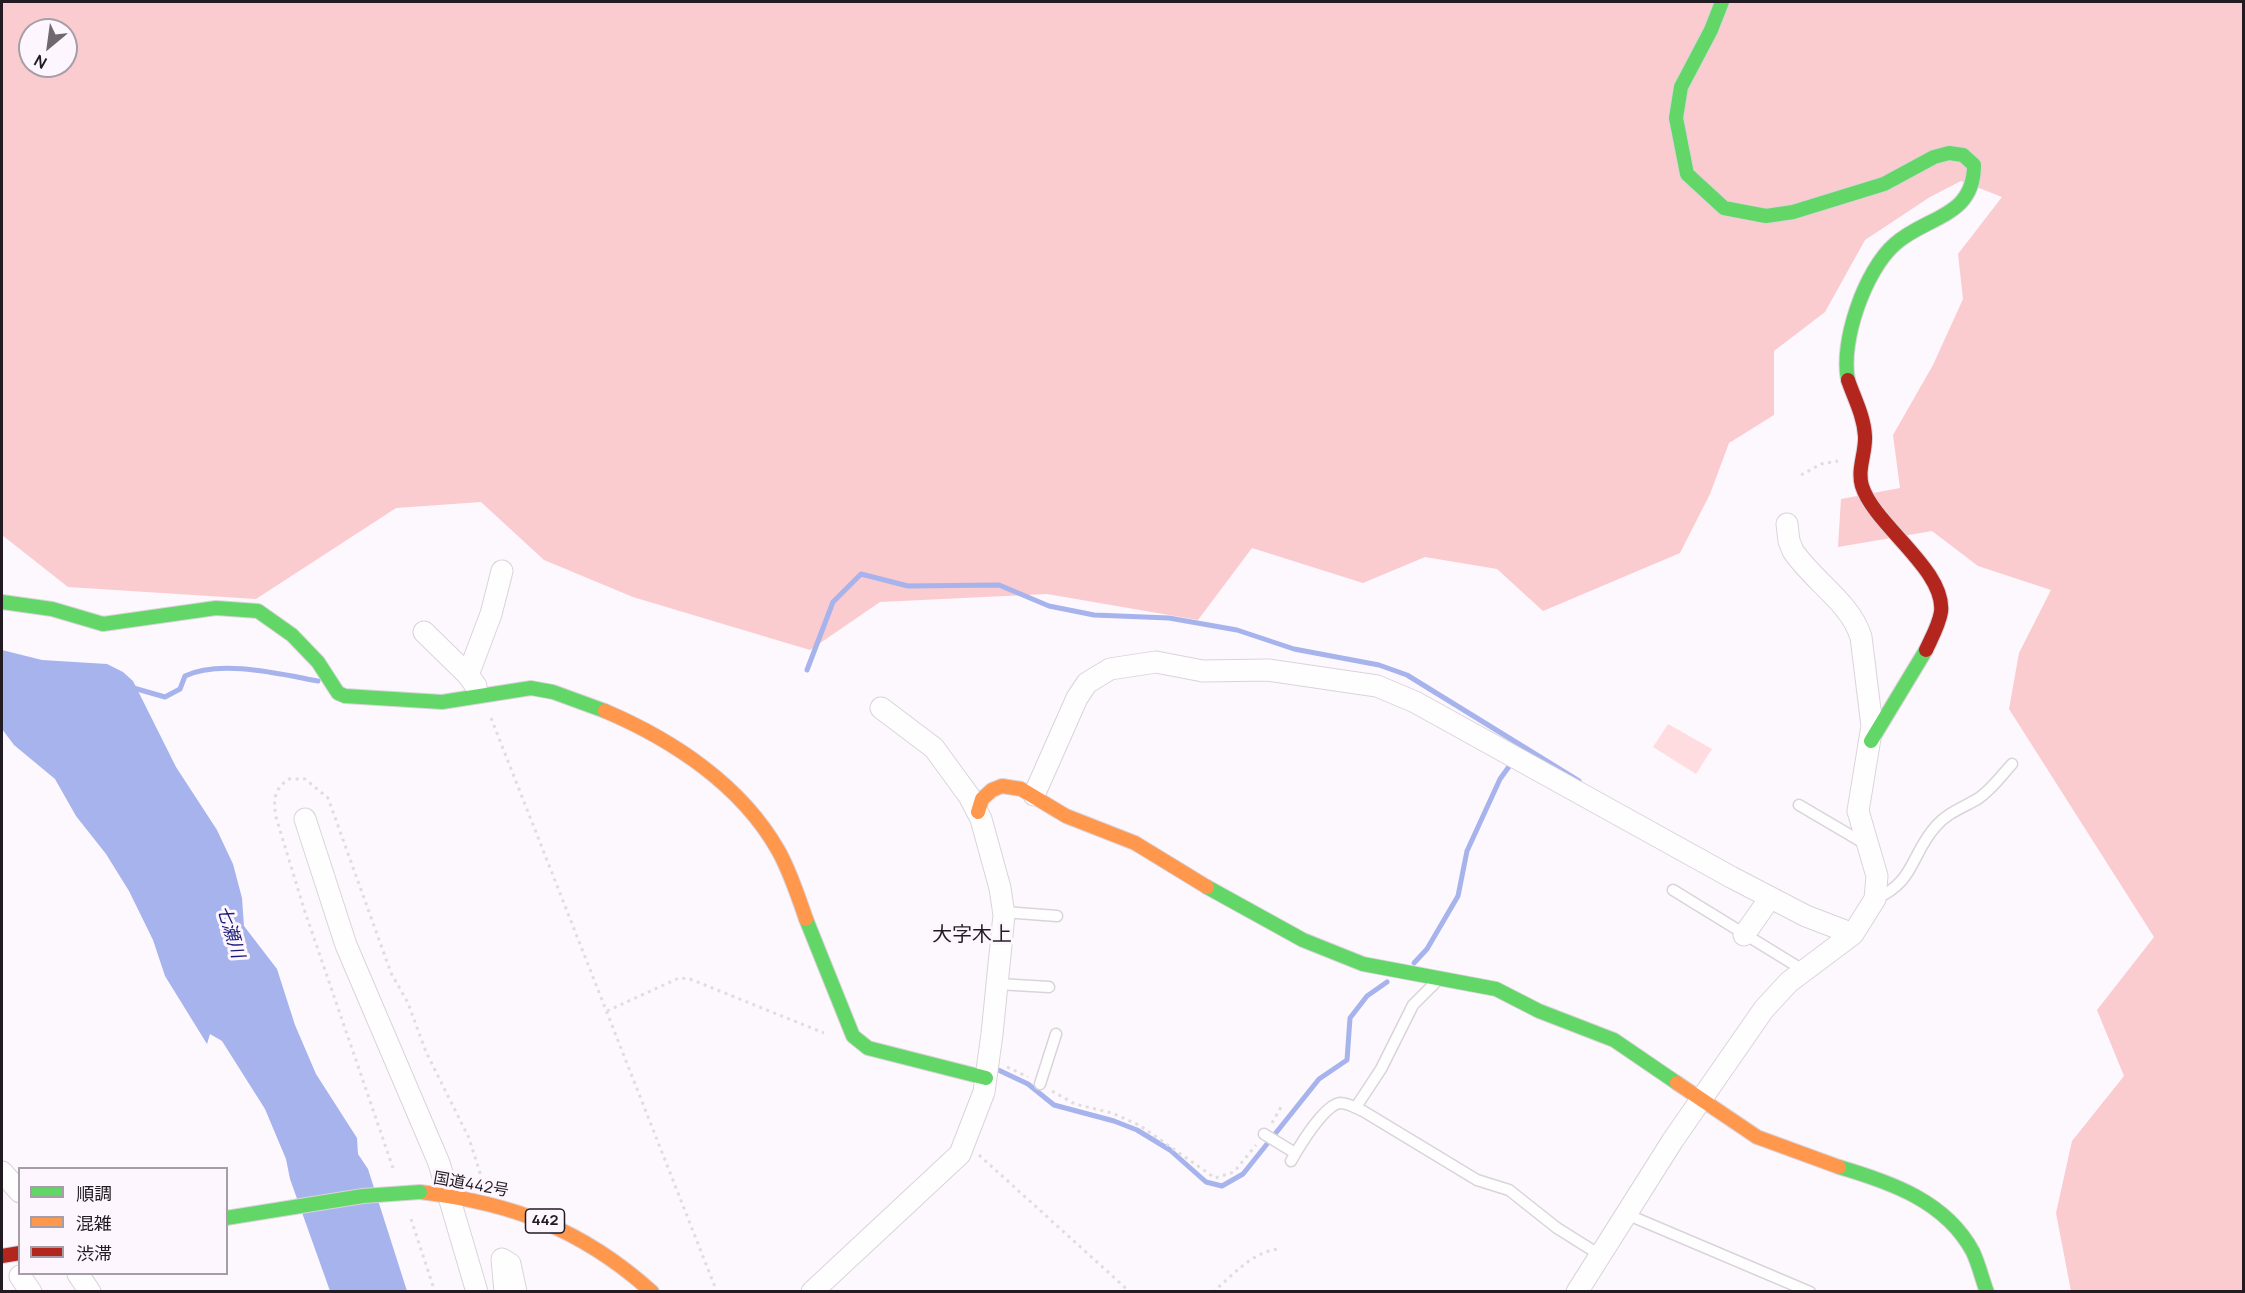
<!DOCTYPE html>
<html>
<head>
<meta charset="utf-8">
<style>
  body { margin:0 }
  #map { position:relative; width:2245px; height:1293px; overflow:hidden; background:#fdf8fd; font-family:Manrope,"Noto Sans JP",sans-serif }
  canvas { display:block }
  .frame { position:absolute; inset:0; border:3px solid #221b22; pointer-events:none }
  .legend { position:absolute; left:18px; top:1167px; width:210px; height:108px; box-sizing:border-box; background:#fef6ff; border:2px solid #a69ea7; margin:0; padding:8px 10px; list-style:none; font-size:18px; color:#221b22 }
  .legend li { display:flex; align-items:center; gap:12px; height:30px }
  .legend b { width:30px; border:2px solid #a69ea7 }
  .north { position:absolute; left:18px; top:18px; width:60px; height:60px; box-sizing:border-box; background:#fef6ff; border:2px solid #a69ea7; border-radius:50%; rotate:209deg; font-size:16px; font-weight:700; line-height:24px; text-align:center; color:#221b22 }
  .north::after { content:''; display:block; margin:auto; width:21px; height:27px; background:#6f686f; clip-path:polygon(50% 0,100% 100%,50% 72%,0 100%) }
</style>
</head>
<body>
<div id="map">
<canvas width="2245" height="1293"></canvas>
<div class="frame"></div>
<ul class="legend">
<li><b style="height:8px;background:#63d668"></b>順調</li>
<li><b style="height:8px;background:#ff974d"></b>混雑</li>
<li><b style="height:8px;background:#b3261e"></b>渋滞</li>
</ul>
<div class="north">N</div>
</div>
<script>
const ctx = document.querySelector('canvas').getContext('2d');
ctx.lineJoin = 'round';
function paint(path, color) { ctx.fillStyle = color; ctx.fill(path, 'evenodd'); }
function stroke(path, color, width, dash) { ctx.strokeStyle = color; ctx.lineWidth = width; ctx.lineCap = dash ? 'butt' : 'round'; ctx.setLineDash(dash || []); ctx.stroke(path); }
function drawText(font, color, halo, rows, align = 'center') {
  ctx.font = font + ' Manrope,"Noto Sans JP",sans-serif'; ctx.lineWidth = 6; ctx.setLineDash([]); ctx.textBaseline = 'middle'; ctx.strokeStyle = halo; ctx.fillStyle = color; for (const [text, x, y, turn = 0] of rows) {
    ctx.save(); ctx.translate(x, y); ctx.rotate((+turn || 0) * Math.PI / 180); ctx.textAlign = isNaN(turn) ? turn : align; if (halo) ctx.strokeText(text, 0, 0); ctx.fillText(text, 0, 0); ctx.restore();
  }
}
const green = new Path2D(`
  M1668,724L1712,749L1696,774L1653,747Z`);
const forest = new Path2D(`
  M2,2H2243V1291H2071L2056,1213L2072,1141L2124,1076L2097,1010L2154,937L2009,709L2019,653L2051,590L1978,566L1932,531L1838,547L1841,499L1900,488L1893,435L1933,365L1963,299L1958,254L2002,197L1961,181L1930,197L1865,240L1825,312L1774,351V415L1729,443L1710,494L1680,553L1543,611L1497,569L1425,557L1363,583L1252,548L1198,620L1047,594L880,602L810,650L633,597L544,560L481,502L396,508L256,599L68,587L2,535ZM30,30H66V66H30Z`);
const water = new Path2D(`
  M2,650L42,660L107,664L123,672L133,681L176,767L217,830L233,864L242,898L244,926L277,969L295,1025L316,1074L357,1138L358,1154L368,1169L407,1291H330L290,1179L286,1159L265,1109L222,1041L210,1034L207,1044L165,976L153,940L129,891L106,854L76,816L55,779L14,745L2,729Z`);
const stream = new Path2D(`
  M807,670L833,602L861,574L908,586L999,585L1049,606L1094,615L1169,618L1237,630L1294,649L1379,665L1407,675L1579,781
  M130,687L165,697L180,689L185,676C220,659 280,674 318,681
  M1414,963L1427,949L1458,896L1467,851L1500,779L1513,761
  M992,1067L1028,1084L1054,1105L1114,1121L1137,1130L1170,1150L1206,1182L1222,1186L1243,1174L1319,1079L1347,1060L1350,1018L1367,996L1387,982`);
const path = new Path2D(`
  M1801,475L1821,464L1838,461
  M491,718L717,1292
  M607,1011L679,978L690,979L824,1033
  M1007,1067L1028,1077
  M1052,1091L1075,1104L1112,1113L1139,1125L1215,1178L1234,1172L1256,1145
  M1272,1123L1281,1107
  M979,1155L1130,1292
  M393,1168L304,909L276,817C273,799 274,789 289,779H305L328,798L391,973L408,1003L426,1052L469,1138L481,1176
  M411,1219L435,1292
  M1213,1292C1233,1275 1253,1251 1279,1249`);
const lane = new Path2D(`
  M1799,805L1867,845
  M1673,890L1803,970
  M1875,899C1916,881 1910,855 1936,826C1948,812 1965,807 1979,798C1992,789 2002,775 2012,764
  M1004,912L1057,916
  M998,984L1049,987
  M1040,1084L1056,1034
  M1356,1107L1381,1069L1413,1005L1435,983
  M1264,1134L1295,1153
  M1291,1161C1299,1147 1324,1105 1340,1103C1348,1103 1356,1108 1363,1111L1477,1180L1509,1190L1557,1228L1600,1255
  M1626,1214L1810,1292`);
const street = new Path2D(`
  M424,632L468,675L476,686
  M468,675L491,614L502,571
  M1034,795L1077,698L1087,683L1110,669L1156,662L1203,671L1268,670L1377,686L1415,702L1731,877L1806,916L1853,934
  M305,819L346,945L439,1163L477,1292
  M1744,935L1770,898
  M2,1172L20,1192
  M78,1274L90,1292
  M20,1276L31,1292
  M505,1292L502,1259L510,1264L516,1292
  M812,1292L960,1154L984,1092L992,1034L1004,915L1000,888L981,819L969,796L934,748L881,708
  M1577,1292L1673,1140L1764,1009L1789,982L1853,934L1875,899L1877,876L1858,811L1872,726L1861,637C1850,602 1813,581 1793,551L1789,541L1787,524`);
const fast = new Path2D(`
  M1722,2L1711,30L1681,87L1676,118L1687,174L1724,208L1766,216L1793,212L1884,184L1934,157L1949,153L1963,155L1974,165C1974,218 1926,216 1895,244C1865,270 1840,342 1848,380
  M2,602L52,609L103,624L216,608L258,611L292,635L318,662L338,693L345,696L442,702L531,688L553,692L605,711
  M1871,741L1926,650
  M1207,887L1303,940L1363,964L1496,989L1539,1011L1614,1040L1677,1083
  M806,919L853,1036L868,1048L986,1078
  M1839,1167C1890,1182 1946,1201 1973,1252C1979,1265 1982,1279 1987,1292`);
const slow = new Path2D(`
  M605,711C673,740 741,785 778,850C790,871 798,896 806,919
  M978,812L982,799L992,790L1002,786L1021,789L1066,816L1135,843L1207,887
  M1677,1083L1757,1137L1839,1167
  M420,1192C512,1203 582,1229 652,1292`);
const jam = new Path2D(`
  M1848,380C1854,398 1864,416 1865,436C1866,453 1857,469 1862,486C1874,525 1946,570 1941,612C1939,625 1931,639 1926,650
  M2,1256L20,1253`);
const fastBridge = new Path2D(`
  M226,1218L363,1196L420,1192`);
const shields = [
  [545,1221,39]
];
const shieldNames = [
  ["442",545,1221]
];
const streetNames = [
  ["国道442号",471,1185,10]
];
const waterNames = [
  ["七瀬川",230,932,73]
];
const quarterNames = [
  ["大字木上",972,935]
];
paint(green, '#fedcdf');
paint(forest, '#facbcf');
paint(water, '#a6b3ec');
stroke(stream, '#a6b3ec', 5);
stroke(lane, '#dad4da', 13);
stroke(street, '#dad4da', 23);
stroke(fast, '#dad4da', 16);
stroke(slow, '#dad4da', 16);
stroke(jam, '#dad4da', 16);
stroke(path, '#dfdedf', 3, [3, 4.5]);
stroke(lane, '#fffeff', 10);
stroke(street, '#fffeff', 21);
stroke(fast, '#63d668', 14);
stroke(slow, '#ff974d', 14);
stroke(jam, '#b3261e', 14);
stroke(fastBridge, '#dad4da', 16, []);
stroke(fastBridge, '#63d668', 14);
for (const [x, y, w] of shields) { const box = new Path2D(); box.roundRect(x - w / 2, y - 12, w, 24, 4.5); ctx.fillStyle = '#fef6ff'; ctx.fill(box); stroke(box, '#221b22', 1.5); }
drawText('bold 15px', '#221b22', null, shieldNames);
drawText('16px', '#221b22', '#fef6ff', streetNames);
drawText('italic 18px', '#191d77', '#fef6ff', waterNames);
drawText('20px', '#221b22', '#fef6ff', quarterNames);
</script>
</body>
</html>
